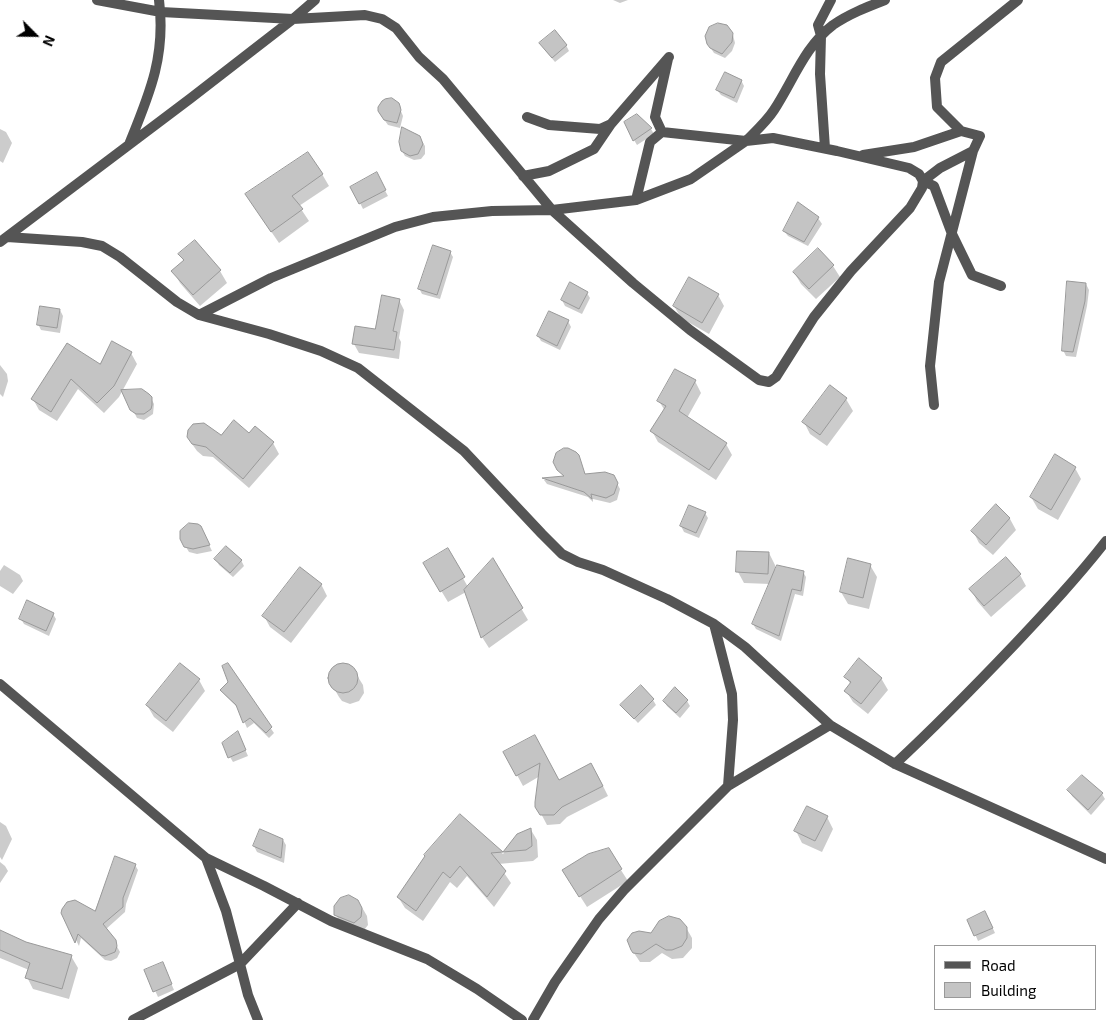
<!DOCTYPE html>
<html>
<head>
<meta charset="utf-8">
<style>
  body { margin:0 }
  #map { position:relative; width:1106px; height:1020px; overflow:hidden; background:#fff; font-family:"Exo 2",sans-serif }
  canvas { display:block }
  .legend { position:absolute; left:934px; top:945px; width:162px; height:65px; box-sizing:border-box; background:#fff; border:1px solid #999; margin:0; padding:6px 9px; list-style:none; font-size:15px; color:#000 }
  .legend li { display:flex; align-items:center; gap:10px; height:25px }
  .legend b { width:25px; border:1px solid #999 }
  .north { position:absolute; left:10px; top:10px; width:50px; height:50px; -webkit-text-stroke:4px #fff; paint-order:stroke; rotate:113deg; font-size:14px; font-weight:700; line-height:20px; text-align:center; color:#000 }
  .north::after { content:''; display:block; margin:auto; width:18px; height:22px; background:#000; clip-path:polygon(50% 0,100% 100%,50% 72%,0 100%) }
</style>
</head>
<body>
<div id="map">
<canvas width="1106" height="1020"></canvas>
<ul class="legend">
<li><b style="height:6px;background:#555"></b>Road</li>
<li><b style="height:14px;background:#c4c4c4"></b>Building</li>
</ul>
<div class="north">N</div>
</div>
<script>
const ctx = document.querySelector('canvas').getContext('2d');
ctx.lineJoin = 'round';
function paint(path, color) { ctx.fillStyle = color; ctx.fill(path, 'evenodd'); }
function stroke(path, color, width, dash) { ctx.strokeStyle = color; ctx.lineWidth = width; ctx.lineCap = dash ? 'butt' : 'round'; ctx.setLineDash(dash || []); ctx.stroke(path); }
const shadow = new Path2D(`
  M613,0H628L620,3Z
  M733,35L735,43L732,51L725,58L714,53L708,44Z
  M566,45L569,51L555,62L544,49Z
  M741,80L744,86L737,103L721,95L717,90Z
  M398,104L403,116L400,128L388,125L380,114L379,108Z
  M637,116L651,129L654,134L637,145L634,140Z
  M0,129L6,132L12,143L3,163L0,161Z
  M403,129L417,134L425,146V154L421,159L414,160L405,156L402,151Z
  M322,174L329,186L299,206L309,221L279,243L253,205Z
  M376,174L388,196L363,209L352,187Z
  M798,204L818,218L822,224L808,246L788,236L784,231Z
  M195,241L220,271L227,283L200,306L180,283L173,271L184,262L180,254Z
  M450,252L453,257L440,299L422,294L419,288Z
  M833,266L840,277L816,299L801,284L794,272Z
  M1086,284L1089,290L1087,306L1076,357L1066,356L1063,350Z
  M587,293L590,298L582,314L565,306L562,300Z
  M718,295L724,306L709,334L681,318L674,306Z
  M399,300L404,310L399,338L401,342L399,359L359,353L354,344L376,330Z
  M60,310L63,316L60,333L41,330L38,324Z
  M568,321L571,327L560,350L541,341L538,336Z
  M113,343L131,353L137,364L119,397L104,413L78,389L57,421L39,410L33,399L67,345L100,366Z
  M0,365L7,374L8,381L3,397L0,394Z
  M695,381L701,393L687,418L726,444L732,455L716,480L658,442L652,431L665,411L659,401Z
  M830,387L846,399L853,411L827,446L810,434L804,422Z
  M151,398L154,404L153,414L144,420L137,418L134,412Z
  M256,428L273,443L279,454L249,488L213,457L203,456L197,451L190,441L250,435Z
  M578,456L585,475L613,476L620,489L617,500L610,503L593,499V502L588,497L547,484L544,480L564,477L556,466Z
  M1075,468L1081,479L1058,520L1038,509L1031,497Z
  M996,506L1010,519L1016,530L993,555L979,543L973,531Z
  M705,513L708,518L699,538L684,532L681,526Z
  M202,530L212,551L197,554L189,552L181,539Z
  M447,550L468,587L493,560L528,620L489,648L482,637L466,592L448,602L425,564Z
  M769,553L775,565V572H803L806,577L803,596L795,594L781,641L756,629L753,624L770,584L744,583L738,572Z
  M216,559L241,560L244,566L233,577L219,565Z
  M4,565L20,575L23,581L13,594L0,586V571Z
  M870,565L877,577L869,609L848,604L841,592Z
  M1020,575L1026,586L991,617L977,601L971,589Z
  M321,584L327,596L291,643L270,627L264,616Z
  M53,614L56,619L49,636L24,624L21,619Z
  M227,665L274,733L269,738L254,723L247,728L239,709L225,695L222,690L229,683Z
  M346,665L353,669L363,685L364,693L359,701L350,704L342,701L339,697L332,685L330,676L334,669Z
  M846,677L881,678L888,690L868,714L853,702L846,691L851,685Z
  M199,680L205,691L173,732L154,717L147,705Z
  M653,700L656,705L638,723L622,706Z
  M664,701H687L690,706L680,718L667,706Z
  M535,736L559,781L597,774L608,796L567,817L560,824L547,825L537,806L540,776L523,786L505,753Z
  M240,738L248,756L233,762L230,757Z
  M1069,790L1102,794L1105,799L1091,815L1072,796Z
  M460,816L503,854L518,835L531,830L537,840L538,857L533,861L498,864L511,883L494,907L467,876L457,888L450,882L423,921L405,908L398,897Z
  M827,817L833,829L822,852L802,843L796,831Z
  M0,822L6,826L12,839L2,860L0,857Z
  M283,840L286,845L284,863L257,852L254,846Z
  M608,850L628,881L587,907L571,882Z
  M0,862L5,866L8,871L0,883Z
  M135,865L138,870L126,904L125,912L105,930L114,941L120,952L117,958L111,961L105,960L81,938L79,946L62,913H96Z
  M353,898L360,904L367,916L368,925L361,934L342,926L336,915Z
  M988,918L995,933L978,941L969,920Z
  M684,924L692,938V948L683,958L672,959L662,953L650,962H640L630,947L629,940Z
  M0,932L26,943L71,956L78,968L69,999L33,989L27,977L29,970L0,958Z
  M165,969L174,990L158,997L146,971Z`);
const building = new Path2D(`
  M718,23L727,25L733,33L732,42L722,54L710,48L707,44L705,36L709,27Z
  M555,30L567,45L552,58L539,43Z
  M725,72L742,80L734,98L716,90Z
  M392,98L399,103L400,106L401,110L397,123L384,120L378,111V107L382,101L385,99Z
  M637,114L652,128L633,141L624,122Z
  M402,127L420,136L423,144L418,154L410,156L401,151L399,142Z
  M308,152L323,174L292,196L303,209L271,232L245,194Z
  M377,172L386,190L359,204L350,187Z
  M798,202L819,217L804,242L783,231Z
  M195,240L221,270L193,295L171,271L184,260L178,254Z
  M433,245L451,251L437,295L418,289Z
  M818,248L834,265L809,289L793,272Z
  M689,277L719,294L702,323L673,306Z
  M1067,281L1086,283L1085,301L1073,352L1062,351Z
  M570,282L588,292L579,309L561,300Z
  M382,295L400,299L393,331L397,332L394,350L352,344L355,326L375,329Z
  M40,306L60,309L57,328L37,325Z
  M549,311L569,320L557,346L537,336Z
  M112,341L132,352L114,386L97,403L71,379L51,412L31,399L67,343L100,364Z
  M675,369L696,380L679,411L727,443L709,470L650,431L666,406L657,401Z
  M830,385L847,398L820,435L802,422Z
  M142,389L149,394L152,397V405L151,409L144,414H136L130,410L121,390Z
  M234,420L249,433L255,426L274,442L243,479L206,447L192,444L187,437L188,430L193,424L204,423L221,435Z
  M564,448H568L576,452L579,455L585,474L605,472L614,475L618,483L614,494L606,498L591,494L592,499L584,492L542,478L564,476L557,470L553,462L556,453Z
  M1055,454L1076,467L1051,510L1030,497Z
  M996,504L1010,518L986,545L971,531Z
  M689,505L706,512L696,533L680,526Z
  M189,523L198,524L201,526L210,545L193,549L184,547L180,539V531Z
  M226,546L242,560L230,573L214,559Z
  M448,548L465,577L440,592L423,563Z
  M737,551L769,552L768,574L736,572Z
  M1006,557L1021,574L984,606L969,589Z
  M493,558L523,608L481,638L464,590Z
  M848,558L871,564L863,598L840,592Z
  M777,565L804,571L801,591L792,589L779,636L752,624Z
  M300,567L322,584L284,632L262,616Z
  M27,600L54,613L46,631L19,619Z
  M859,658L882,678L861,704L844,691L851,682L844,677Z
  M180,663L200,679L166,721L146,705Z
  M228,663L272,727L266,733L250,718L243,723L236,705L220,690L228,682L222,666Z
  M328 678a15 15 0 1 1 30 0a15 15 0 1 1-30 0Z
  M641,685L654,699L634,719L620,705Z
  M675,687L688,700L676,713L663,701Z
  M238,731L246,750L228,758L222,743Z
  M535,735L559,780L591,763L603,786L562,807L554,815H540L535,807V802L540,763L516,776L503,752Z
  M1082,775L1103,793L1088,810L1067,790Z
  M807,806L828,816L815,841L794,831Z
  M460,814L503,852L517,834L531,828L532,846L526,850L491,853L506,871L487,897L460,866L450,878L443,872L416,911L397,897L425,856L424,855Z
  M260,829L283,839L281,858L253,846Z
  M609,848L622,869L579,897L562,870L588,854Z
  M115,856L136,864L123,898V907L103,924L116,940L117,946L115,952L105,956L101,955L78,934L75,943L61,913L62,909L67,902L75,900L95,911Z
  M349,895L358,900L362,908L361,917L354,923L334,915V906L340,898Z
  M985,911L993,928L974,936L967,920Z
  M669,916L680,919L687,927V938L682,946L672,950H666L656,944L641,954L633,953L631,950L627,940L632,933L639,931L651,933L659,921Z
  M0,930L26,942L72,955L62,989L25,978L30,963L0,950Z
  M163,962L172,984L153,992L144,970Z`);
const minor = new Path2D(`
  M97,0L161,12L293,19L365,15L382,19L396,28L419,57L443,79L552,210L633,283L690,330L759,380L769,382L776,377L814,317L851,271L910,208L922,188L923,181L919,174L909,168L837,151L773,138L746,141L691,179L636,200L552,210L492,211L433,217L395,227L271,278L199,315
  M527,117L549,125L600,129L611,124L669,57
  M961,131L937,107L935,78L941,62L1018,0
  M662,132L746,141C756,131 767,121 774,110C793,81 805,46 833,25C849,14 867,7 885,0
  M130,142C150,93 166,55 159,0
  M825,148L820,74L821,36L818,25L831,0
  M863,155L914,147L961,131L980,136L973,151L940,168L923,181
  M523,176L549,171L594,149L611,124
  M923,181L934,186L952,234L972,275L1001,286
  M636,200L650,142L662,132L655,117L668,59
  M7,237L82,242L102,246L120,257L177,302L199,315L269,334L321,351L358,368L464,451L542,534L562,554L578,562L603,570L667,599L714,624L745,647L830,725L895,764L1106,859
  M0,242L191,98L293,19L315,0
  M934,405L930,366L939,282L973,151
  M714,624L732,694L733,720L728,786
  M0,684L206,858L264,886L331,921L427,959L477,989L522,1020
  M895,764C937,725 976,685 1016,643C1047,610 1078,577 1106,541
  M133,1020L240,964L226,911L206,858
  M258,1020L248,995L240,964L298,903
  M533,1020L555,982L599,919L624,890L728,786L830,725`);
paint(shadow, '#0003');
paint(building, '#c4c4c4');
stroke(building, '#999', 1);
stroke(minor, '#555', 10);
</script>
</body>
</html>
